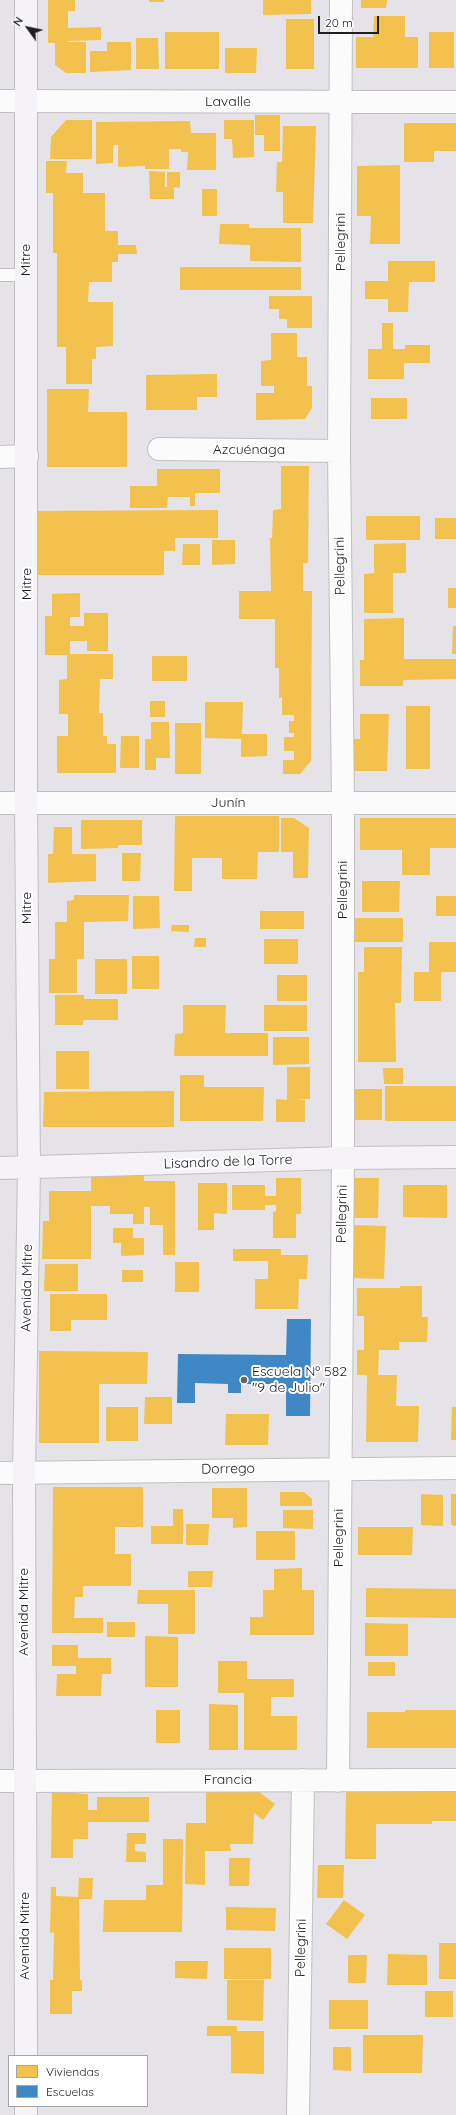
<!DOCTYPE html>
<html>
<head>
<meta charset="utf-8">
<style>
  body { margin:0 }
  #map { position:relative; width:456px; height:2115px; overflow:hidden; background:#e5e3e7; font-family:Quicksand,sans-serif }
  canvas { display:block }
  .legend { position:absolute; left:8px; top:2055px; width:140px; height:52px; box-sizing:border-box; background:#fff; border:1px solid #a5a5a6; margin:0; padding:5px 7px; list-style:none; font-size:12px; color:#1f1e20 }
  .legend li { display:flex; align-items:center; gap:8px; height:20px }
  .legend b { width:20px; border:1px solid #a5a5a6 }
  .north { position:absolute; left:8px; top:8px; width:40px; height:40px; -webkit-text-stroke:3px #fff; paint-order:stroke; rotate:303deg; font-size:11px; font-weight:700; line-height:16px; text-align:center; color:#1f1e20 }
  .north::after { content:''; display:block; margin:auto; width:14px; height:18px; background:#1f1e20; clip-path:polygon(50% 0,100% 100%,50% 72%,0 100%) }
  .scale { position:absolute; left:318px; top:16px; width:61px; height:18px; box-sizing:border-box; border:2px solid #1f1e20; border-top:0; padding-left:5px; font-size:12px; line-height:14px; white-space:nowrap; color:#1f1e20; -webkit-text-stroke:3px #fff; paint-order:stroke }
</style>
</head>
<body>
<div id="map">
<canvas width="456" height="2115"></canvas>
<ul class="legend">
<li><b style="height:11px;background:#f2c14e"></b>Viviendas</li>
<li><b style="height:11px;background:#3f88c5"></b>Escuelas</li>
</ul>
<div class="north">N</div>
<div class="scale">20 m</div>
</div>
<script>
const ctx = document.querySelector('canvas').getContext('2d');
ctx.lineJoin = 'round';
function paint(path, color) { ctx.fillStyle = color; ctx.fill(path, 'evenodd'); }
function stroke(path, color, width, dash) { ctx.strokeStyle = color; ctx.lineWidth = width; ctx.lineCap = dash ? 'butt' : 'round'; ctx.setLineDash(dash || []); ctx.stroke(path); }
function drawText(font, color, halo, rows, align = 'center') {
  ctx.font = font + ' Quicksand,sans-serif'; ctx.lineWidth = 4; ctx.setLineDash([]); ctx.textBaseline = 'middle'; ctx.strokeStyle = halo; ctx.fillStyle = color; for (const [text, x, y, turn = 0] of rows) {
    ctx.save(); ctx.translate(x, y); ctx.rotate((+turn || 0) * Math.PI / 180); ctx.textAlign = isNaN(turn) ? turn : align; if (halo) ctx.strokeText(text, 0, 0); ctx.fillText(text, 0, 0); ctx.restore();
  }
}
const homes = new Path2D(`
  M48,0H75V11H68V28L101,27V40L68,41V42H86V73H66L55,65V43H48Z
  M149,0H164V2H149Z
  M263,0H311V14L263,15Z
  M361,0H387L386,8H361Z
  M374,16H405V37H418V68H356V37H373Z
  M286,19H314V69H286Z
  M165,32H219V69H165Z
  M429,32H454V68H429Z
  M136,38H158L159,69H136Z
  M107,42H131V70L90,72V51H107Z
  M225,48H257L256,73H225Z
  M255,115H280V151H264V135H255Z
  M66,120H92V159H50L51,137Z
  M224,120H254V157L233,158L232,139H224Z
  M190,121L191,133H216V170H187L188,152H181V149H169V169H145V166L118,167V145H113V163L96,164V122Z
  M404,123H456V151H434V162H404Z
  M283,126H316L313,223H283V192H276L277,162H282Z
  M46,161H67L66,173H83V193H105V231H118V245H136L137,254H118V262H112V282H89L88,302H113V346L96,347V359H92V384H66V347H57V253H53V193H46Z
  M400,165V244H370L371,216H357V166Z
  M149,171L165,172V187H167V172H180V188L174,187V199H150Z
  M202,189H217V216H202Z
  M220,224H249V228H301V262L250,261V245L219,244Z
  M388,261H435V282H409L408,312H388V299H365V281H388Z
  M180,267H301V290H180Z
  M269,296H312V328H287V319H279V309H269Z
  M382,323H393V349H405V345H430V363H404V379H368V349H382Z
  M271,333H297V357H307V386H312V408L305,419L256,420V393H274V386H261V361L271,360Z
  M217,374V397H197V410H146V375Z
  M47,389H89L88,412H127V467H47Z
  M371,398H407V419H371Z
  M281,466H309L308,563H303V591H312L311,761L300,774H283V760H294V751H284V737H294V733H289V721H294V715H282V697L279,698V668H275V619H239V591H271L270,538H272L273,510L281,509Z
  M157,469H220V493H195V506H190V497H168L167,508H130V486H157Z
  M218,510V538H175V551H164V575H38V511Z
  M366,516H420V540H366Z
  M435,518H456V539H435Z
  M212,540H235V564L212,565Z
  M406,543V573H393V613H364V574L374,573V544Z
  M183,544H200V565H182Z
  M448,588H456V608H448Z
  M80,593V617H70V626H84V613H108V651H87V641H70V654H113V679H100L99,713H103V736H107V744H116V773H57V736H68V714H59V680L67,679V655H45V616H52V594Z
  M404,618V659H456V679L403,680V686H360V660H364V619Z
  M453,626H456V654H452Z
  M152,656H187V681H152Z
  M150,701H165V717H150Z
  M205,702H243L242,734H267V756L241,757V739L205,738Z
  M406,706H430V769H406Z
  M360,714H389L387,771H353V739H360Z
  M151,722H169L170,758H156V770H145V739H151Z
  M175,723H201V774H175Z
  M121,736H139V768H120Z
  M175,816H279V852H258L257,879H222V858H192V891H174Z
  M281,818H294L309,828L308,878H293V852H281Z
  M360,818H456V848H430V875H402V850H360Z
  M81,820H142V845H118V848L81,849Z
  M54,827H72V854H96V881L48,883V854H53Z
  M122,853H141L140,881H122Z
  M362,881H400L399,912H362Z
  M74,895H129L128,921L84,922V959H77V993H49V959H55V922H67V901L74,900Z
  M133,896H159L160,928L133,929Z
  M436,896H456V916H436Z
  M260,911H304V929H260Z
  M354,918H403V942H354Z
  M172,925H189V932L171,931Z
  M195,938H206V947H194Z
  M264,939H298V964H264Z
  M429,942H456V972H441V1001H414V972H429Z
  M364,947H402L401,1003H395L396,1062H358V972H364Z
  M132,956H159V989H132Z
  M95,959H127V994H95Z
  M277,975H307V1001H277Z
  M55,995H84V999H118V1020H83V1025H55Z
  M183,1005H226L225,1033H268V1056H174L175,1034L183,1033Z
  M264,1005H307V1031H264Z
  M273,1037H309V1064L273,1065Z
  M56,1051H89V1089H56Z
  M287,1067H310V1099H297L305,1100V1122H276V1099L287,1100Z
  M383,1068H403V1084H384Z
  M180,1075H204V1087H264L263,1121H180Z
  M385,1086H456V1121H385Z
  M351,1089H382V1120H351Z
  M174,1091V1127H43L44,1092Z
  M91,1175H144V1181H175V1255H163V1225H150V1207H144V1224H133V1214H110V1206H91V1259H42L43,1221H49V1191H91Z
  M276,1178H301V1214H296V1238H273V1212L276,1211V1205H265V1210H232V1185H265V1196H276Z
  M350,1178H379L378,1218H349Z
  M198,1183H227V1214L214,1213V1230H198Z
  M403,1185H447V1218L403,1217Z
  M351,1225L386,1226L384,1279L351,1278Z
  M113,1228H133V1238H144V1255L121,1256V1243H113Z
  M233,1249H281V1255H308L307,1279H299L298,1309H255V1279H268V1261H233Z
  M175,1262H199V1292H175Z
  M45,1264H78V1291H44Z
  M122,1270H143V1282H122Z
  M400,1286H422V1317H428L427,1342H399V1350H379L378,1375H397L396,1406H419L418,1442H366L367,1375H357V1350H364V1316H357V1288H400Z
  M50,1294H107V1320H71V1331H50Z
  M39,1351L148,1352L147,1384H99V1443H39Z
  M145,1397H172V1424H144Z
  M106,1407H138V1441H106Z
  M452,1407H456V1440H451Z
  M226,1414H269L268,1445H225Z
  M53,1487H143V1527H115V1554H131V1586H83V1597H75L74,1618H103V1633H52Z
  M212,1488H247V1527L233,1528V1518H212Z
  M280,1492H304L312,1499V1506H280Z
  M421,1494L443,1495V1526L421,1525Z
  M451,1494H456V1526L451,1525Z
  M173,1509H183V1544H151V1526H173Z
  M283,1510H313V1529L283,1528Z
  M186,1524H209L208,1545H186Z
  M358,1527H413L412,1555H358Z
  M256,1531H295V1560H256Z
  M302,1568V1590H314V1635H250V1617H263V1590H274V1569Z
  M188,1571H213L212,1587H188Z
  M366,1588L456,1589V1618L366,1617Z
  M138,1590H195V1634H168V1604H137Z
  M107,1622H135V1637H107Z
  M365,1623L408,1624V1656H365Z
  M145,1636L178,1637V1687H145Z
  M52,1645H78V1658H111V1674H102L101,1696H56L57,1674H76V1666H52Z
  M218,1661H247V1679H294V1697H271V1716H297V1750H244V1693H218Z
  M368,1662H395V1676H368Z
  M209,1704L238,1705V1750H209Z
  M156,1710H180V1743H156Z
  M405,1710H456V1748H367V1712H405Z
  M206,1788H254L275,1804L263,1820L254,1813L253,1844H230L231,1851H205V1885L185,1884L186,1823H206Z
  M52,1790L74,1791L73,1793L88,1794V1810H97V1797H149V1822H88V1839H73V1858H51Z
  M346,1791L456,1792V1821H432V1824H376V1859H345Z
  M127,1833H146V1844H135V1851L146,1852V1862H126Z
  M163,1839H183L182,1932H103L104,1900H146V1885H163Z
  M229,1858H250L249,1886H229Z
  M318,1865H344L343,1898H317Z
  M79,1878H93L92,1899H79L80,1980H82V1991H72V2014H50V1980H53L54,1932L50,1933L51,1887H56V1896L78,1897Z
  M344,1900L365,1915L347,1939L326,1924Z
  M226,1907L276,1908L275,1931L226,1930Z
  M439,1943H456V1979H439Z
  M224,1948H271V1979H224Z
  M388,1954L427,1955V1985H387Z
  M348,1955H367L366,1983H348Z
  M175,1961H208L207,1979L175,1978Z
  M227,1980H264L263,2021L227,2020Z
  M425,1991H453V2017H425Z
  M329,2000H368V2029H329Z
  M207,2026H237V2031H264V2074L231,2073V2036H207Z
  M363,2035H423L422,2073H363Z
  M333,2047H351V2071L333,2070Z`);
const schools = new Path2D(`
  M287,1319H311L310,1416H286V1384H241V1393H228V1384L195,1383V1403H177L178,1354L286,1355Z`);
const lane = new Path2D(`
  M0,275H26`);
const street = new Path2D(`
  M0,101L456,102
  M159,449L339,451
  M0,457L27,456
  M0,803H456
  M0,1473L456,1468
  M0,1781L456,1780
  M338,1781L343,1158V803L339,451L341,0
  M298,2115L303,1780`);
const secondary = new Path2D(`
  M0,1168L343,1158L456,1157
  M26,2056L24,1473L29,1168L26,803V0
  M26,2106V2115`);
const markers = [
  [244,1380,4,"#646366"]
];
const streetNames = [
  ["Lavalle",228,102],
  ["Pellegrini",341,242,-90],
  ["Mitre",26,260,-90],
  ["Azcuénaga",249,450],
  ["Pellegrini",340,566,-91],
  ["Mitre",27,584,-90],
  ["Junín",228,803],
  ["Pellegrini",343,890,-90],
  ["Mitre",27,908,-90],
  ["Lisandro de la Torre",228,1162,-2],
  ["Pellegrini",342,1214,-89],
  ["Avenida Mitre",27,1288,-89],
  ["Dorrego",228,1469,-1],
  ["Pellegrini",339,1538,-90],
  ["Avenida Mitre",24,1612,-90],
  ["Francia",228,1780],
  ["Avenida Mitre",25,1936,-90],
  ["Pellegrini",301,1948,-89]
];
const poiNames = [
  ["Escuela Nº 582",252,1372],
  ["\"9 de Julio\"",252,1388]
];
paint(homes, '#f2c14e');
paint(schools, '#3f88c5');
stroke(lane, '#c1bfc2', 14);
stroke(street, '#c1bfc2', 24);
stroke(secondary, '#c1bfc2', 24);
stroke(lane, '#fbfbfb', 12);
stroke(street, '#fbfbfb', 22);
stroke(secondary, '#f5f3f7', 22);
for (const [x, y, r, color] of markers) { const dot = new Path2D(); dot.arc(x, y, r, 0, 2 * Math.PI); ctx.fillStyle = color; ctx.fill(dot); stroke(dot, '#fff', 1.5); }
drawText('14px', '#1f1e20', '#fff', streetNames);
drawText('14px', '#1f1e20', '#fff', poiNames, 'left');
</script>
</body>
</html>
